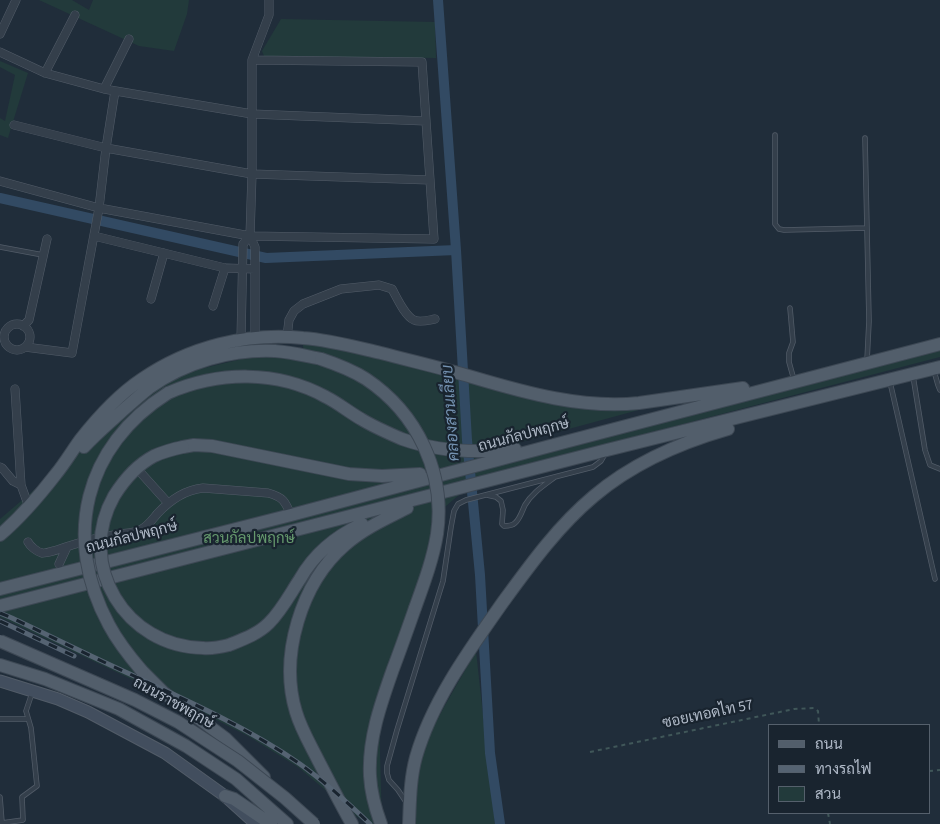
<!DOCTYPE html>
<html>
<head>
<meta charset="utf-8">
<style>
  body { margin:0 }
  #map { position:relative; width:940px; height:824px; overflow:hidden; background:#202d3a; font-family:"Source Sans 3",Sarabun,sans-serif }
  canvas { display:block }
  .legend { position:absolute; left:768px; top:724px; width:162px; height:90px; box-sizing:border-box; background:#19242f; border:1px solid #55606c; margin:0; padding:6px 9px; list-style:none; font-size:15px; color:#afb9c7 }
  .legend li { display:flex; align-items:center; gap:10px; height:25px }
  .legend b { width:25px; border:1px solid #55606c }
</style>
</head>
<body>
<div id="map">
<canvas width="940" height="824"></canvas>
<ul class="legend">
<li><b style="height:6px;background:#525e6b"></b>ถนน</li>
<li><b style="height:6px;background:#556372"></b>ทางรถไฟ</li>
<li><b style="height:14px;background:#223a3b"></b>สวน</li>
</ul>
</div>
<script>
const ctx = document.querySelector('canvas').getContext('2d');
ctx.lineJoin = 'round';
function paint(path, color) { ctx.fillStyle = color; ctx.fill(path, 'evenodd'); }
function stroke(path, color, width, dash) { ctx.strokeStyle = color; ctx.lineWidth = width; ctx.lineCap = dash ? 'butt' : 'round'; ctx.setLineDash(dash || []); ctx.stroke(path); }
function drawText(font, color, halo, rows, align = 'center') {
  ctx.font = font + ' "Source Sans 3",Sarabun,sans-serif'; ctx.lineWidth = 4.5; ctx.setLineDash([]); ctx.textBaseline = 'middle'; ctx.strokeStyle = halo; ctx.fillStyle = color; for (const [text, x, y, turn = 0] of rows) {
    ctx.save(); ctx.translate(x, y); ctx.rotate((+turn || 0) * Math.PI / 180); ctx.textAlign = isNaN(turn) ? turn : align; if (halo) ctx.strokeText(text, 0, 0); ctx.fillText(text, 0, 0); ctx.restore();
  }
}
const green = new Path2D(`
  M39,0H72L89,10L93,0H189L187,14L174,51L139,46Z
  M281,19L435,22L436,58L264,56L262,51Z
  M0,61L28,73L8,138L0,135V118L5,121L15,75L0,67Z
  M302,337L502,384L646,408L521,442L494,465L940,350V357L480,477L439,512L379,717L382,824H368L356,816L298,767L248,736L201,712L0,617V519L166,377L263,354L304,355Z
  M476,651L495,824H415L417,773L422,749L444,707Z`);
const canal = new Path2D(`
  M438,0L456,250L467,440L480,575L490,753L500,824
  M0,198L266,258L456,250`);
const path = new Path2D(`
  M590,752L794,709L814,708L818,711L819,725
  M929,771L940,770
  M828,813L830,824`);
const service = new Path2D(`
  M775,135V224L779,229L784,230L866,228
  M865,138L869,321L867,361
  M0,247L43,255
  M790,308L793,342L789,353V362L794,380
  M934,371L938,385L940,390
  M913,376L925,450L930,465L940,469
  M890,382L935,579
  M487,495L496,497L501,501L503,510L502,524L504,526C508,526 512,526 515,523C520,519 522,511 525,505C532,493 543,486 555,477
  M0,719H28
  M0,797L2,823L23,820L22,797L37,786L31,728L26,711L32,693
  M406,802L398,790L389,780L387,773V766L397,730L443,581L451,527L454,511L458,504L466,500L593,467L601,461L605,454`);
const minor = new Path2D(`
  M0,34L16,0
  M0,52L45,73L104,89L252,114L426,121
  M45,73L75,15
  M104,89L129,39
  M14,125L106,148L252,174L430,180
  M0,181L99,208L250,236L434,239L422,62L252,60
  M94,236L225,268L255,269
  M151,299L164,253
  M213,306L225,268
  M4 337a13 13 0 1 1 26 0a13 13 0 1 1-26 0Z
  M23,326L29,320L47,239
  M255,337V247L250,236L252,174V60L269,15V0
  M287,337L289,320L294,311L303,304L341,289L379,285L392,289C397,298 405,316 414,320C420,323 429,320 435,319
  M241,339L243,244L250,236
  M25,347L72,353L99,208L106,148L115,91
  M15,389L21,485
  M0,467L2,468L13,481L21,485L29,507
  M141,473L168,503
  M28,542C30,546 37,552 42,553C47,554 66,547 72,545C85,541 100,537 114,535C122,533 132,534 140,530C148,526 152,520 157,514C170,500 184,490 203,488L268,493C283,497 285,501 291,515
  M59,564L67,547`);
const secondary = new Path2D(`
  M0,681L58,699L88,712L165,753L225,796L256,824`);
const primary = new Path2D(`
  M168,393C219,371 277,370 326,397C338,403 349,412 361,419C374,427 388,433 402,439C438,452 477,453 515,449
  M84,447C95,435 108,424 120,413C129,405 139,396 149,388C185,362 232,349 275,351C291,352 306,356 321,359
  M183,447L194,445L212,446L349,474L382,476L420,474
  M0,535C21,517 39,496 56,474C65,463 72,451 80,440C98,417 118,395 142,379C189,347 247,332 303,338C330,340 355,347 381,353C411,361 442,368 472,377C526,393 583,409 639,403L743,388
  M0,589L291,515L565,442L940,344
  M0,606L607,450L940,367
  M229,645C244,639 258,634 269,623C282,610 290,594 300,579C314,554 336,536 362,524
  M0,665L45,679L119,709L186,746L236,779L287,824
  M142,671L163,692L225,738L264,777
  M225,796L234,799L271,824
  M352,824C340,803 329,781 318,760C310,744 301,729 296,712C279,656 301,583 345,545C363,529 385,519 407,508
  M381,824C375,808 371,793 370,776C368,739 381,703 393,669C401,648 408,628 415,608
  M409,824C410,801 410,779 416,757C432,701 470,649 503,602C530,565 558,526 594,496C633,463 679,443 728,429`);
const rail = new Path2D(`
  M0,613L12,618C52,637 92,657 132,675C190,702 248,728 300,764C325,782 348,803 370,824
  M0,621L74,656`);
const primaryBridge = new Path2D(`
  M321,359C336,364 352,370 366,379C417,413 446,473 437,534C433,559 424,583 415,608
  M183,447C173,449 163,452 154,456C137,465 124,480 114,496C75,565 126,647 203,648C212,649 221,647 229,645
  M0,641L135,700L178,722L238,761L285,798L314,824
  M142,671C130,657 118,642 109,625C62,538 84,446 168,393`);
const streetNames = [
  ["ถนนกัลปพฤกษ์",524,436,-15],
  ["ถนนกัลปพฤกษ์",132,538,-14],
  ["ถนนราชพฤกษ์",173,704,29],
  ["ซอยเทอดไท 57",708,715,-12]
];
const parkNames = [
  ["สวนกัลปพฤกษ์",249,540]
];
const waterNames = [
  ["คลองสวนเลียบ",452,413,-94]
];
paint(green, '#223a3b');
stroke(canal, '#324a63', 10);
stroke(service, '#525c68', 5.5);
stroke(minor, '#525c68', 9);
stroke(secondary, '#525c68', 13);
stroke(primary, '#3d4854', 14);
stroke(path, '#405759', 2, [4, 4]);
stroke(service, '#343f4b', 4);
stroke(minor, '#343f4b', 8);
stroke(secondary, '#424e5e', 11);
stroke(primary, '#525e6b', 12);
stroke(rail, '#556372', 5);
stroke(rail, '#19242f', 3, [9]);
stroke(primaryBridge, '#3d4854', 14, []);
stroke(primaryBridge, '#525e6b', 12);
drawText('15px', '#afb9c7', '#19242f', streetNames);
drawText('15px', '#65996d', '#19242f', parkNames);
drawText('italic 16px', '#7492b1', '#19242f', waterNames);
</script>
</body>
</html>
